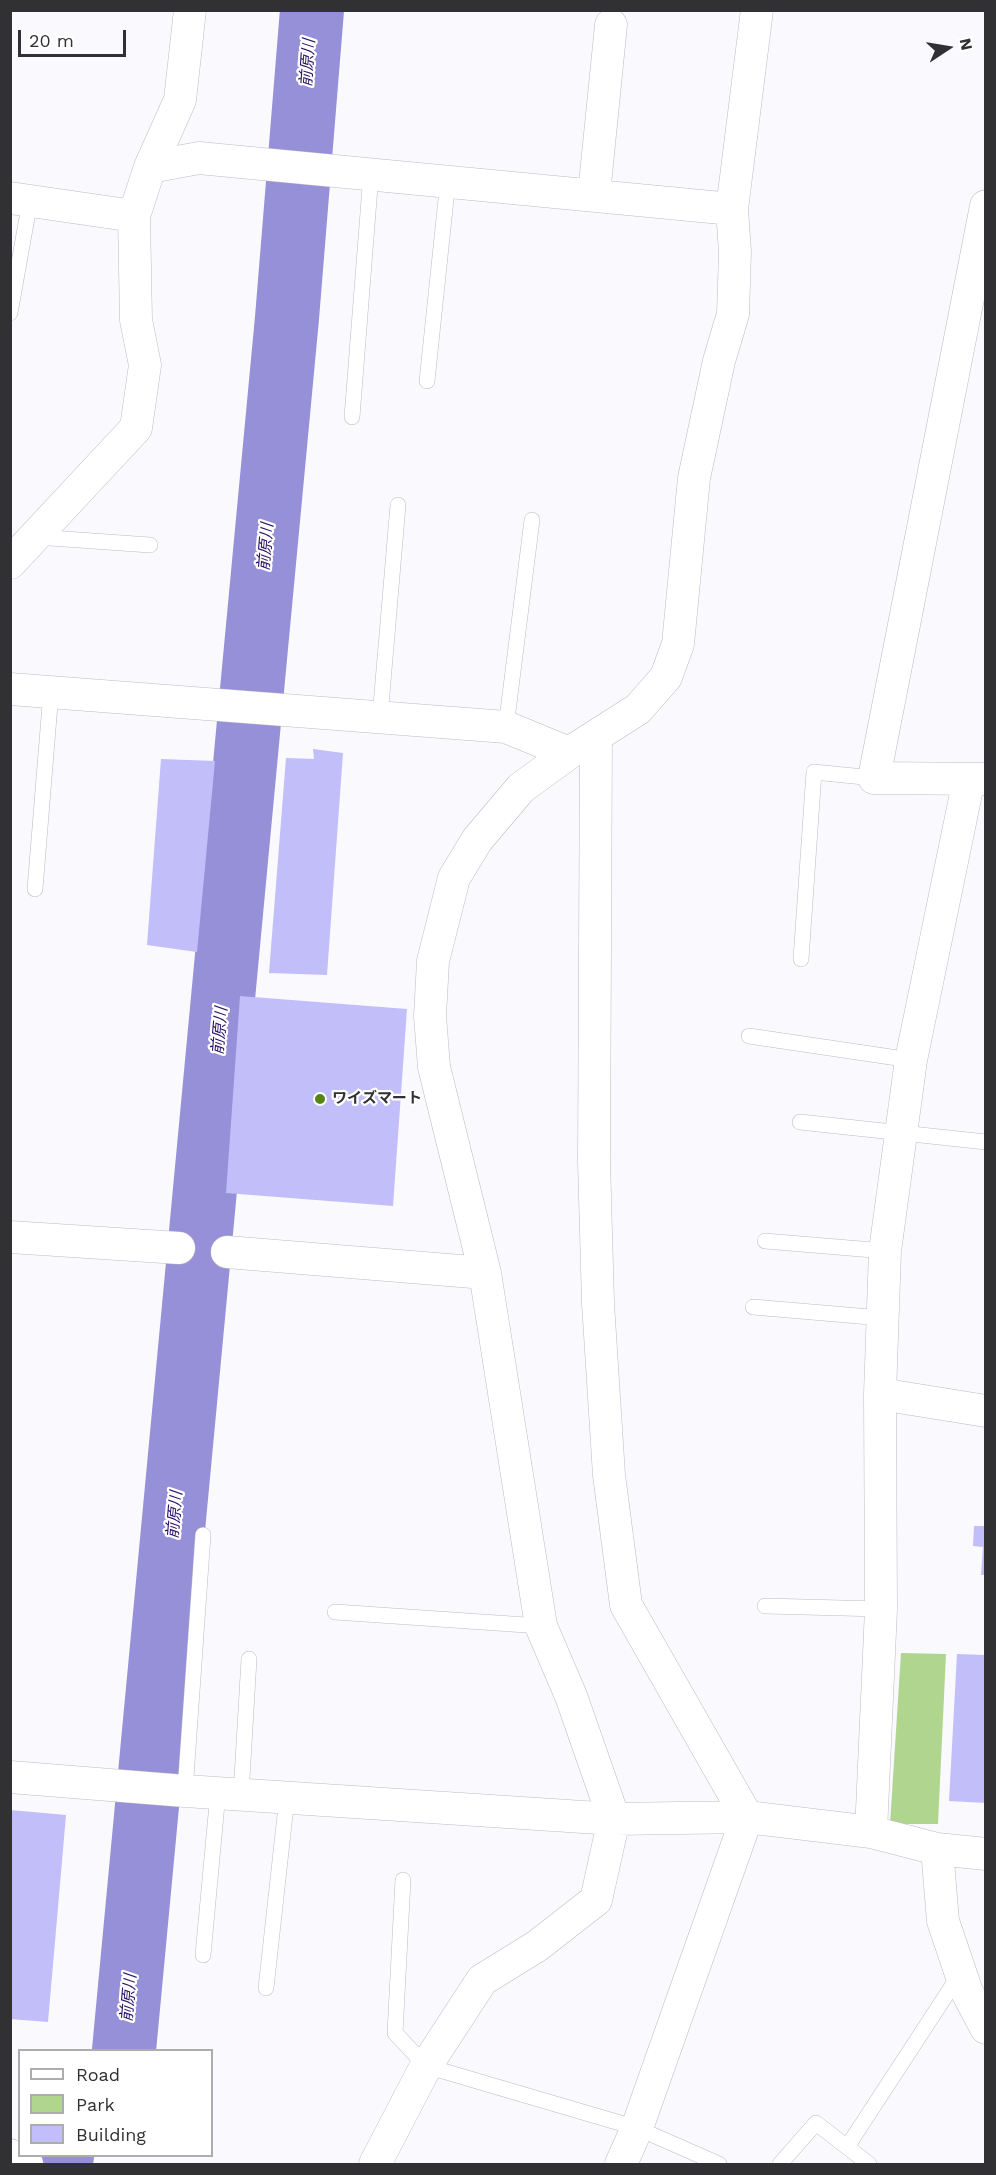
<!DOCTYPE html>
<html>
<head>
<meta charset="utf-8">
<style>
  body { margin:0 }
  #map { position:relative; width:996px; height:2175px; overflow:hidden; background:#f9f9fe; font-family:"Work Sans",sans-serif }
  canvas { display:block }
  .frame { position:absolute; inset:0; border:12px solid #313134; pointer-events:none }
  .legend { position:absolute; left:18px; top:2049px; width:195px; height:108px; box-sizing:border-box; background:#fff; border:2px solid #adadae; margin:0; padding:8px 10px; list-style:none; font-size:18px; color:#313134 }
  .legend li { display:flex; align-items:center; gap:12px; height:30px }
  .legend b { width:30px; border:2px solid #adadae }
  .north { position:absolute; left:918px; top:18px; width:60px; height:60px; -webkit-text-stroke:4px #fff; paint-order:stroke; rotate:78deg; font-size:16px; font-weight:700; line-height:24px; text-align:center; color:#313134 }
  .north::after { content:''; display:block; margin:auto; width:21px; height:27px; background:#313134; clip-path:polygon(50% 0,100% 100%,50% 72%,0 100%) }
  .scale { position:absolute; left:18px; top:30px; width:108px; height:27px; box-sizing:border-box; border:3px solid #313134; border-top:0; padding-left:8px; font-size:18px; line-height:21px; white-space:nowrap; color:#313134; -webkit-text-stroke:4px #fff; paint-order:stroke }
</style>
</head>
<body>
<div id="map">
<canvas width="996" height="2175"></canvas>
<div class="frame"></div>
<ul class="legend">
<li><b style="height:8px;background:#fff"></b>Road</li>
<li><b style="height:16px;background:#b0d58f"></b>Park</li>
<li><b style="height:16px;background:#c1befa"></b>Building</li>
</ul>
<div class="north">N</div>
<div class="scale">20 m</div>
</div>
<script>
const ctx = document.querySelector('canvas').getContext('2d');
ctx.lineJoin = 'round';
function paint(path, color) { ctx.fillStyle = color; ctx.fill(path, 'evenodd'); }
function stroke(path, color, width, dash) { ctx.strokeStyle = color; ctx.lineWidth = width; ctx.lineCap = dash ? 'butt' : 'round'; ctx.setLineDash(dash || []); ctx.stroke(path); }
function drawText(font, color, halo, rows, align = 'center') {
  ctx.font = font + ' "Work Sans","Noto Sans JP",sans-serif'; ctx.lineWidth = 4.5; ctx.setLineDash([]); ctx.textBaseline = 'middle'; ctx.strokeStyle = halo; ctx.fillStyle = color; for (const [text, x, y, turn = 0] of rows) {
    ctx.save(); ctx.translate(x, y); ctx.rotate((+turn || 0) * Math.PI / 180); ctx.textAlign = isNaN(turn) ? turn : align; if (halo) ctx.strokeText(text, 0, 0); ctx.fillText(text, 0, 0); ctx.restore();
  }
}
const green = new Path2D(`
  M901,1653L946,1654L938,1824H890Z`);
const river = new Path2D(`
  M124,2050L287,318L312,10
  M57,2164L62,2156`);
const building = new Path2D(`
  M313,749L343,753L327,975L269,973L286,758L314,759Z
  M161,759L215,761L197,952L147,945Z
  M240,996L407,1009L393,1206L226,1193Z
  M974,1526H986V1575H981L983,1547L973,1546Z
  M957,1654L986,1655V1803L949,1801Z
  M10,1810L66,1815L48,2022L10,2019Z`);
const service = new Path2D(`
  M10,313L30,201
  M427,381L448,180
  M352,417L371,174
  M36,537L150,545
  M380,717L398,505
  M506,727L532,520
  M35,889L51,692
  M801,959L814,772L874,778
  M749,1036L911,1060
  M800,1122L986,1142
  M765,1241L885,1251
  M753,1307L882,1318
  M765,1606L881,1609
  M335,1612L541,1626
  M185,1791L203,1535
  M241,1795L249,1659
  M403,1880L395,2033L426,2066L637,2128L719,2164
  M203,1955L218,1793
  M266,1988L287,1797
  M847,2147L869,2164
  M780,2164L816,2123L847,2147L960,1974`);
const minor = new Path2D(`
  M150,167L199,158L732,209
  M594,194L611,25
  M10,198L134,216
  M986,206L874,778L986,779
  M10,563L136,428L145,365L136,320L134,216L150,167L180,100L190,10
  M10,689L506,727L569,753
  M596,736L594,1161L598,1303L609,1475L626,1605L747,1817L637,2128L621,2164
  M10,1237L179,1248
  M227,1252L485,1273
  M880,1394L986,1411
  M10,1777L185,1791L614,1819L747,1817L871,1832L937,1849L986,1854
  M871,1832L881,1609L880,1394L885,1251L911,1060L969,779
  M937,1849L943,1921L967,1992L986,2028
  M10,2155L27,2164
  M375,2164L426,2066L482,1980L537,1946L596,1900L614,1819L571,1696L541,1626L485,1273L434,1067L430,1016L433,961L454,878L477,840L521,788L569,753L638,709L666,677L678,644L694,478L719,361L733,314L735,252L732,209L757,10`);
const markers = [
  [320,1099,6,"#568517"]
];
const poiNames = [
  ["ワイズマート",332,1099]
];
const waterNames = [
  ["前原川",308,63,-86],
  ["前原川",266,547,-85],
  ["前原川",220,1031,-85],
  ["前原川",175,1515,-85],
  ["前原川",129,1998,-85]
];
paint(green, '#b0d58f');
stroke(river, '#9690d8', 64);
paint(building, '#c1befa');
stroke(service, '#bbbbc3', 16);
stroke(minor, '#bbbbc3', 33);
stroke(service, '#fff', 15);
stroke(minor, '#fff', 32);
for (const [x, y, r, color] of markers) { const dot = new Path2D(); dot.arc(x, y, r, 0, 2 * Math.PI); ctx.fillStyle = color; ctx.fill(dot); stroke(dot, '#fff', 2); }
drawText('bold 15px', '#313134', '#fff', poiNames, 'left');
drawText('italic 16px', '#2a1266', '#fff', waterNames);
</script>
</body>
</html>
